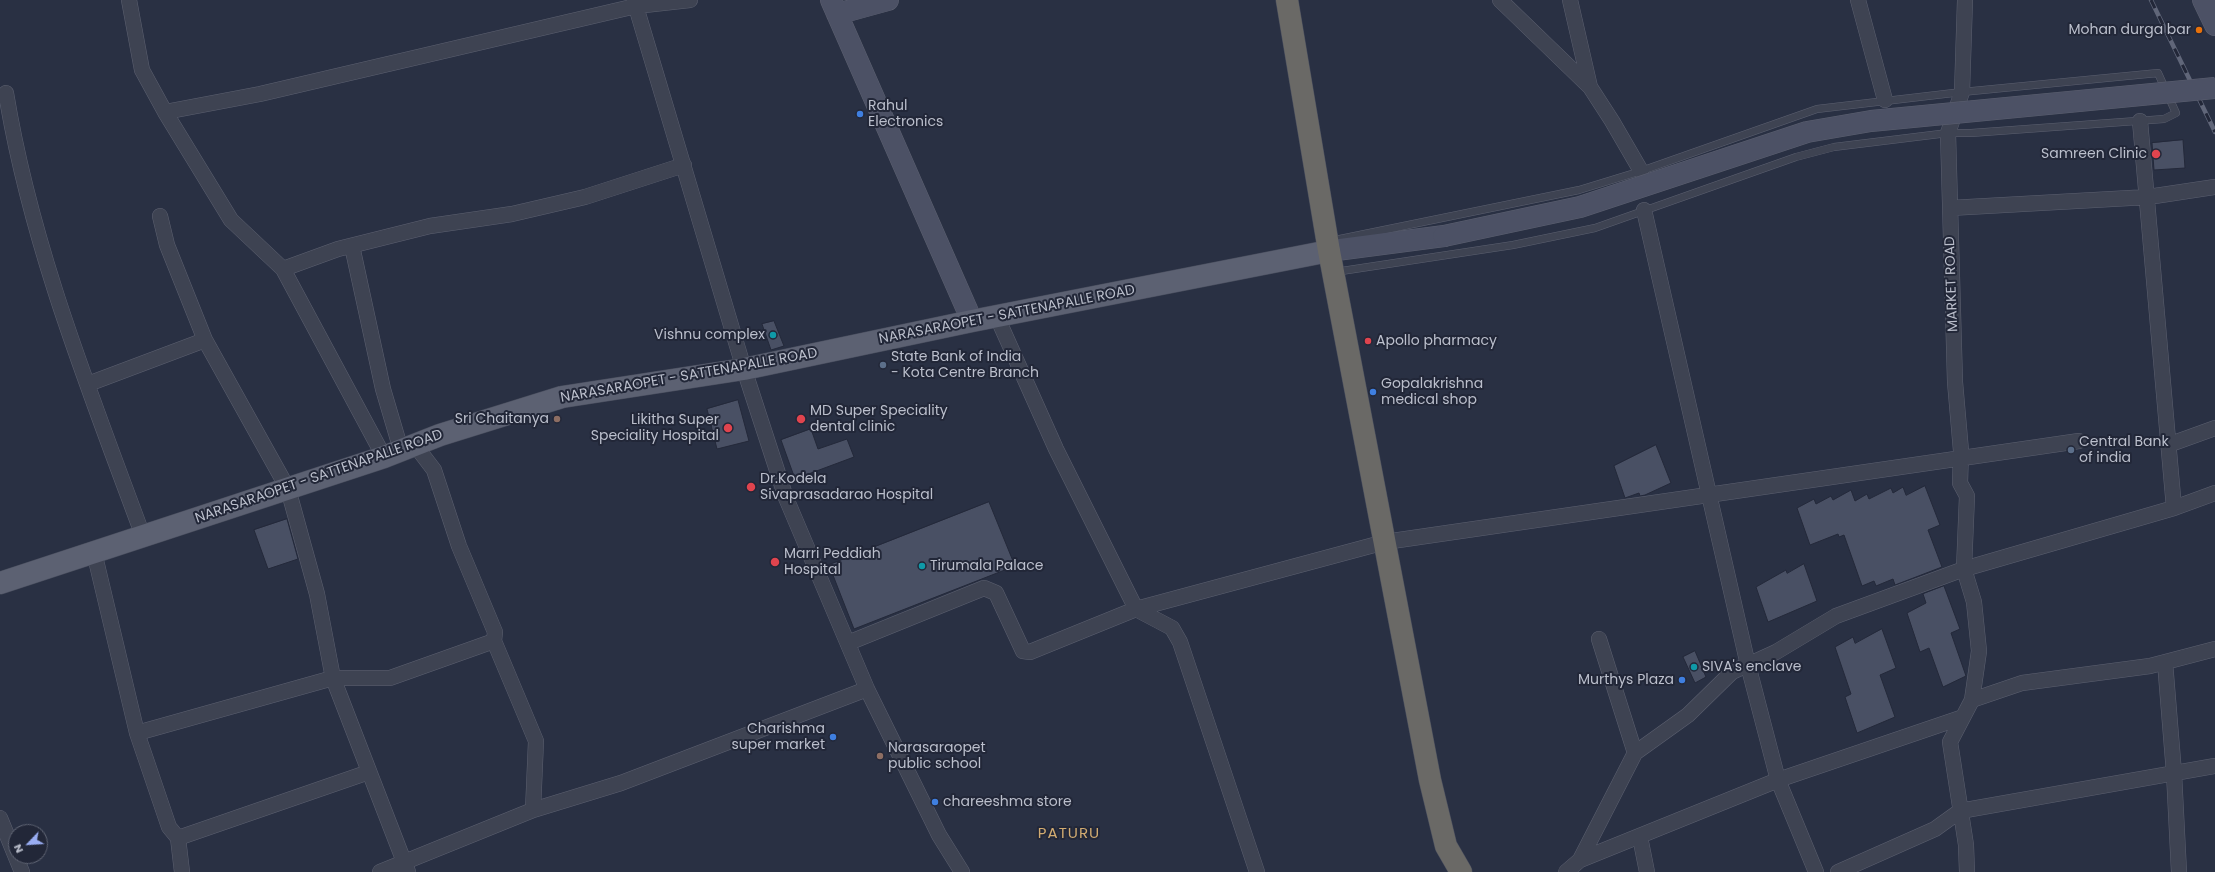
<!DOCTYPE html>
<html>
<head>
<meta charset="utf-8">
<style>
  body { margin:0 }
  #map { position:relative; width:2215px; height:872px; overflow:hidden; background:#293043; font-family:Poppins,sans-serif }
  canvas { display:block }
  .north { position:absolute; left:8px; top:824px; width:40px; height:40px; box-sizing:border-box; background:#222738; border:1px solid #5f6473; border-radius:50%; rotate:245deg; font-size:11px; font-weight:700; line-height:16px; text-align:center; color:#bbbfcc }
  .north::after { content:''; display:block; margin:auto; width:14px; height:18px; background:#99adf3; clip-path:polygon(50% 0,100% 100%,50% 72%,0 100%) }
</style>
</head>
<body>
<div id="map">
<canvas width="2215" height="872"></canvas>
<div class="north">N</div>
</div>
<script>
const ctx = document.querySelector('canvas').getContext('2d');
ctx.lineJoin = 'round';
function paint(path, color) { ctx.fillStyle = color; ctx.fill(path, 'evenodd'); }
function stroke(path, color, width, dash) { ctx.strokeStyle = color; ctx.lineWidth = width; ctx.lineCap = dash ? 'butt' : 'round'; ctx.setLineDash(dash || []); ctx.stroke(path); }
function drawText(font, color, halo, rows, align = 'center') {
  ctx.font = font + ' Poppins,sans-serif'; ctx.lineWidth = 4; ctx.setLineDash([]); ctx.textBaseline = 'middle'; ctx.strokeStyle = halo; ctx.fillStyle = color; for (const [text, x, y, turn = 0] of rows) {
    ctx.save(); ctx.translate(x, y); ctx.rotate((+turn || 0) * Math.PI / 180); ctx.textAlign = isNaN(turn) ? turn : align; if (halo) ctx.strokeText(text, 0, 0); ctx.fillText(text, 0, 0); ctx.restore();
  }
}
const building = new Path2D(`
  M2183,140L2185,168L2154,170L2152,143Z
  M774,321L784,346L771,350L762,324Z
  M738,400L749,441L717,449L707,409Z
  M811,429L818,449L847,439L854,457L795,479L781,440Z
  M1656,445L1671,483L1645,495L1640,496L1639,493L1625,498L1614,466Z
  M1925,486L1940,525L1928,530L1942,567L1895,585L1893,579L1876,586L1874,581L1862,586L1844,535L1839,537L1838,534L1810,545L1797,508L1814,499L1816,504L1831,496L1833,500L1851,490L1855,501L1867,494L1869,499L1891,488L1893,493L1903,487L1906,495Z
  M989,502L1015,566L854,629L829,565Z
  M287,519L298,559L268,569L254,530Z
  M1804,564L1817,601L1768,622L1756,587L1786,570L1787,573Z
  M1944,586L1960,629L1951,633L1966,676L1943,687L1929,648L1920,652L1907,613L1926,603L1923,594Z
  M1882,629L1896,668L1880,675L1895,717L1857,733L1845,697L1851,694L1835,647L1853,637L1855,643Z
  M1695,651L1706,677L1695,683L1683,657Z`);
const service = new Path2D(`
  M1330,241L1579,190L1641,171L1817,109L1962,92L2158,73L2176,113L2164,119L1971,133H1948L1834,147L1796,157L1595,228L1513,245L1335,272`);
const minor = new Path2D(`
  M129,0L142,70L165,112L231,220L283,269L384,457
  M634,0L744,369L786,498L867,689L939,835L962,872
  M1500,0L1590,87
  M1570,0L1590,87L1612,121L1641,171
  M1858,0L1885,100
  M1965,0L1962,92L1948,133L1955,382L1961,451L1960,483L1967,496L1964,569L2174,508L2215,493
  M6,93C31,246 90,392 143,536
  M165,112L260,94L636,6L690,0
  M2140,121L2174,508
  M1950,208L2148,197L2215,187
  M1644,210L1748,665L1778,780L1816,872
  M160,216L167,245L205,340L288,489L317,594L333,678L408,872
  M352,246L383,389L401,450
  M283,269L338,249L430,226L512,214L585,197L684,165
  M997,317L1056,449L1136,609L1385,542L2079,441
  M88,384L205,340
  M415,445L434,470L459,546L495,632L494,641L536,741L533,810
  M2168,445L2215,428
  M94,552L137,733L169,827L178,838L182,872
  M1599,639L1635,753
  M848,643L984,588L996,593L1023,651L1030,652L1136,609L1172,628L1180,642L1257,872
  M2165,662L2174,773L2179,872
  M137,733L333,678H390L494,641
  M0,818L22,872
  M1640,837L1647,872
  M178,838L369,772
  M1580,860L1778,780L1963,717
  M380,872L533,810L621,783L867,689
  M1566,872L1580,860L1635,753L1688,715L1732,672L1776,652L1836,616L1964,569L1974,602L1979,651L1972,700
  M1838,872L1935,829L1960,811L2215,766
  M1967,872L1966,845L1950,742L1972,700L2022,683L2150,666L2215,649`);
const secondary = new Path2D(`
  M831,0L972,321
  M2203,0L2215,25
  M837,14L888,0
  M1329,251L1444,236`);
const primary = new Path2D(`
  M0,583L384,457L440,435L562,397L744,369L972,321L1329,251`);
const trunk = new Path2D(`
  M1287,0L1329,251L1430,780L1446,846L1461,872`);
const rail = new Path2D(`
  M2151,0L2215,132`);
const secondaryBridge = new Path2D(`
  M1444,236L1580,207L1807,132L1871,121L2215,88`);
const markers = [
  [2199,30,4,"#e8710a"],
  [860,114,4,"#3f7fe0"],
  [2156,154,5,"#e0444e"],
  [773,335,4,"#0f9aa8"],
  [1368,341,4,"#e0444e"],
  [883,365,4,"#5c6f8a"],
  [1373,392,4,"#3f7fe0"],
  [557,419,4,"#8d6e63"],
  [801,419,5,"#e0444e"],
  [728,428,5,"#e0444e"],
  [2071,450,4,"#5c6f8a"],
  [751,487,5,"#e0444e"],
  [775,562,5,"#e0444e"],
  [922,566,4,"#0f9aa8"],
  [1694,667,4,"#0f9aa8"],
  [1682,680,4,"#3f7fe0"],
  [833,737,4,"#3f7fe0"],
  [880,756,4,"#8d6e63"],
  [935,802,4,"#3f7fe0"]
];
const poiNames = [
  ["Mohan durga bar",2191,30,"right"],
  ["Rahul",868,106],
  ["Electronics",868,122],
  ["Samreen Clinic",2147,154,"right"],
  ["Vishnu complex",765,335,"right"],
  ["Apollo pharmacy",1376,341],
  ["State Bank of India",891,357],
  ["- Kota Centre Branch",891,373],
  ["Gopalakrishna",1381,384],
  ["medical shop",1381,400],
  ["MD Super Speciality",810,411],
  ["dental clinic",810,427],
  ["Sri Chaitanya",549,419,"right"],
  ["Likitha Super",719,420,"right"],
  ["Speciality Hospital",719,436,"right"],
  ["Central Bank",2079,442],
  ["of india",2079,458],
  ["Dr.Kodela",760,479],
  ["Sivaprasadarao Hospital",760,495],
  ["Marri Peddiah",784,554],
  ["Hospital",784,570],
  ["Tirumala Palace",930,566],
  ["SIVA's enclave",1702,667],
  ["Murthys Plaza",1674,680,"right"],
  ["Charishma",825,729,"right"],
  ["super market",825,745,"right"],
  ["Narasaraopet",888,748],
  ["public school",888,764],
  ["chareeshma store",943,802]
];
const streetNames = [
  ["MARKET ROAD",1952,284,-92],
  ["NARASARAOPET - SATTENAPALLE ROAD",1007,315,-11],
  ["NARASARAOPET - SATTENAPALLE ROAD",689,376,-10],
  ["NARASARAOPET - SATTENAPALLE ROAD",319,477,-19]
];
const neighbourhoodNames = [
  ["PATURU",1069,834]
];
paint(building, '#495064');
stroke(building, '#24293a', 1);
stroke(service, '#5c6070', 8);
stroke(minor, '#5c6070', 16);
stroke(secondary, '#5c6070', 22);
stroke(primary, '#474c5c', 23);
stroke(trunk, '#484d5d', 23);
stroke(service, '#3e4352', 7);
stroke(minor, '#3e4352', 15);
stroke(secondary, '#4c5165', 21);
stroke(primary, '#5c6172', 22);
stroke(trunk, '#6a6966', 22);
stroke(rail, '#606679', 4.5);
stroke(rail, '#222738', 3, [9]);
stroke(secondaryBridge, '#5c6070', 22, []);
stroke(secondaryBridge, '#4c5165', 21);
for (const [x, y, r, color] of markers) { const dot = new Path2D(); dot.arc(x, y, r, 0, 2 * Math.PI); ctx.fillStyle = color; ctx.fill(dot); stroke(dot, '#222738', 1.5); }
drawText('14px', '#bbbfcc', '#222738', poiNames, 'left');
drawText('14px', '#bbbfcc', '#222738', streetNames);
ctx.letterSpacing = '1px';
drawText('15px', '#d1ab71', '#222738', neighbourhoodNames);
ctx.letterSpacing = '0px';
</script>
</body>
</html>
